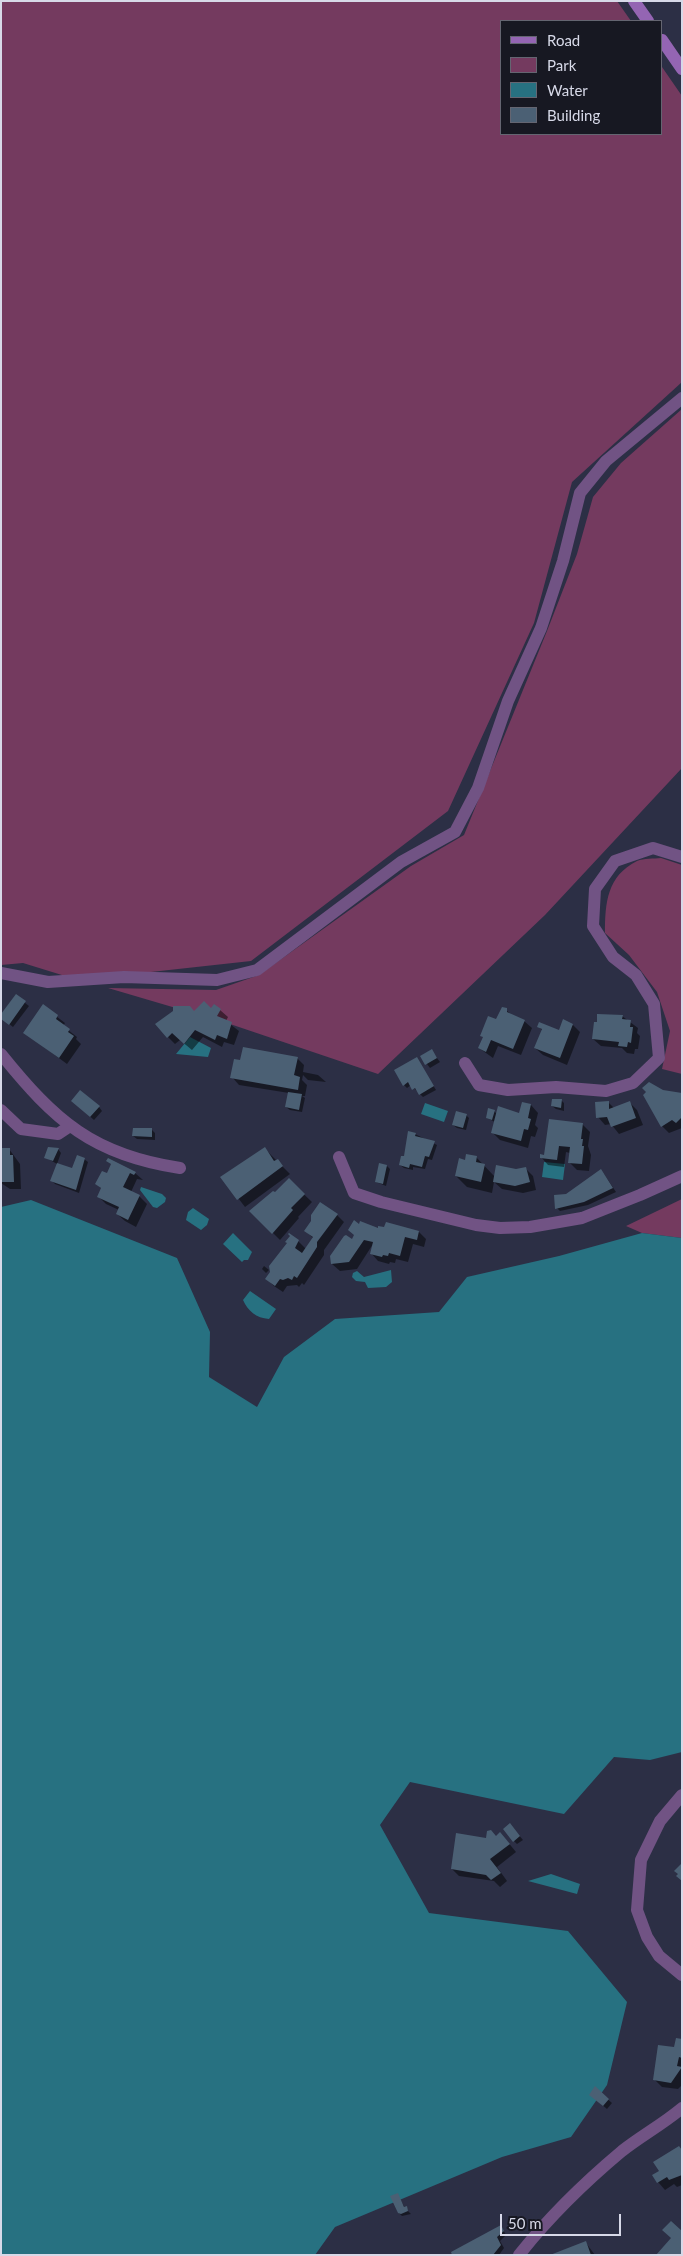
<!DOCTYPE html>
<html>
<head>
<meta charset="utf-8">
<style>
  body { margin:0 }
  #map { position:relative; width:683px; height:2256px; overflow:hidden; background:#2c2f45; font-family:Lato,sans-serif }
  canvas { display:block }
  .frame { position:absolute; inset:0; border:2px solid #d7d9e8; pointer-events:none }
  .legend { position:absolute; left:500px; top:20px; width:162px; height:115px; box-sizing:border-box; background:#171822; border:1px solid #646571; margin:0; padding:6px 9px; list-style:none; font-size:15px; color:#d7d9e8 }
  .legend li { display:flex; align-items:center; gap:10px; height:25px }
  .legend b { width:25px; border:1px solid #646571 }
  .scale { position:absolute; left:500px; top:2214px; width:121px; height:22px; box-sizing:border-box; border:2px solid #d7d9e8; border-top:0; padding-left:6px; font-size:15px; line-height:18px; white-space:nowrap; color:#d7d9e8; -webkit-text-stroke:4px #171822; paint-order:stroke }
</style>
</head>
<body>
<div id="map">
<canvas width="683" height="2256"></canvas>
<div class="frame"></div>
<ul class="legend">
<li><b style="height:6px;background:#9465b3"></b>Road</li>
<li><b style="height:14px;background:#743a5f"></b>Park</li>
<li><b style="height:14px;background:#277181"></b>Water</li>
<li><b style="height:14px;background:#4b6074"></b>Building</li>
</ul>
<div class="scale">50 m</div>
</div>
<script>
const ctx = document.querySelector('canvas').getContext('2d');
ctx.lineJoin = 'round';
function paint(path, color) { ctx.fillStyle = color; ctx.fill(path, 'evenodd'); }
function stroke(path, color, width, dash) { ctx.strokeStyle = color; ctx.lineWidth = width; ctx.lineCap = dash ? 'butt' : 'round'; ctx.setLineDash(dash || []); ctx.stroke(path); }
const green = new Path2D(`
  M1,1H617L631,21H502V134H662V67L682,96V382L572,482L534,623L448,811L251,961L78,980L23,963L1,965Z
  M682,409V768L545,915L378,1074L230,1024L108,988L216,990L259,975L411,866L464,835L547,631L577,554L593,497L621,463Z
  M661,858L682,865V1074L662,1069L670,1031L657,992L629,955L605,933C605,903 607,876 637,861C644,858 654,859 661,858Z
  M682,1199V1238L642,1233L626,1226Z`);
const water = new Path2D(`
  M190,1037L211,1048L208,1057L176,1054Z
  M425,1103L448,1111L444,1122L421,1114Z
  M544,1162L565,1164L563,1180L542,1177Z
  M141,1187L162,1194L166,1198L165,1202L157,1208L153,1207L140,1190Z
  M31,1200L177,1258L210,1332L209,1377L257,1407L284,1357L335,1319L439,1312L467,1277L559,1256L642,1233L682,1238V1752L650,1760L614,1757L564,1814L410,1782L380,1825L429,1913L568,1931L627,2002L607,2085L571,2137L502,2157L335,2227L315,2255H1V1207Z
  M193,1208L209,1219L207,1225L201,1230L186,1220L188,1212Z
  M233,1233L252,1252L248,1260H244L242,1262L223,1244Z
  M391,1270L392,1282L386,1287L368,1288L365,1282L356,1281L352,1277L353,1273L357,1271L364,1277Z
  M250,1291L276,1309L269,1319C256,1318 248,1311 243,1300Z
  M551,1874L580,1884L577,1894L528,1881Z`);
const shadow = new Path2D(`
  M16,996L29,1006L13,1027L4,1020Z
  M43,1006L65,1023L63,1026L77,1037L76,1039L81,1044L67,1064L25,1033Z
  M211,1010H220L228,1017L226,1021L239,1031L234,1045L224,1042L222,1047L203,1037L192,1050L180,1040L175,1044L168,1037L194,1012Z
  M506,1010L513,1016L524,1021L532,1028L521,1055L498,1046L493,1058L479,1048L496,1021Z
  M622,1016L638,1028L637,1033L640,1036L638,1049H635L634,1054L627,1053L622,1048L601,1046L593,1039Z
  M573,1025L580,1032L567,1065L543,1055L535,1048L542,1030L539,1027L560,1031Z
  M431,1050L440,1062L430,1068L421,1056Z
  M297,1058L304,1065L303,1072L318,1075L326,1082L308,1080L303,1075L302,1080L307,1085L305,1096H302L305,1098L302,1112L290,1110L286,1107L289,1093L239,1085L232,1077Z
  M416,1058L436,1090L423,1097L411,1085L407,1088L404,1085Z
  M662,1091L682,1095V1128L669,1133L662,1126Z
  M561,1100L564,1103V1111L556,1109L552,1106Z
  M608,1102L614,1108L630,1103L637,1110L643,1125L619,1134L611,1124L605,1125L598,1117Z
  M523,1103L531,1105L538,1113L535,1125L538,1128L535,1137L531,1136L528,1148L500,1140L493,1133L495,1122L487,1118L494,1111L497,1114H520Z
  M76,1104L99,1107L102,1111L94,1120Z
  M466,1115L469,1118L466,1130L457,1128L453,1125Z
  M582,1124L590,1132L588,1146L591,1155L589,1171L577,1170L569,1162L570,1153L566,1152L564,1167L548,1165L541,1157L545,1156Z
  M152,1130L155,1133V1140L137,1139L133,1136Z
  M415,1134L437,1145L432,1160L428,1159L425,1169L413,1167V1170L404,1168L400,1165Z
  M1,1149H9L20,1164L21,1189H10L1,1183Z
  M58,1149L61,1153L57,1164L45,1157Z
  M265,1149L290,1174L245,1207L222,1177Z
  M476,1157L495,1177L526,1169L533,1176L536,1190L523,1193L502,1189L494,1182L492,1193L467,1187L456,1176L466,1161Z
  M84,1159L88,1162L79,1193L55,1184L51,1180L73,1170Z
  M108,1160L135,1173L143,1180L137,1179L131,1192L139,1196L147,1204L136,1227L125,1221L117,1214L119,1210L106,1204L98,1196L102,1189L96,1184L107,1175L112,1165Z
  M387,1166L390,1169L386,1186L376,1182Z
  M604,1174L616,1192L588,1205L560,1211L557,1208L567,1195Z
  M289,1180L312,1202L298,1217L299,1218L280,1240L251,1211L275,1194Z
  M337,1215L344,1222L324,1250V1255L304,1285L302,1283L299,1287L297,1285L287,1286L283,1292L274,1286L267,1279L298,1241L306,1249L314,1239L306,1231Z
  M387,1224L419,1232L426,1239L424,1247L413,1244L408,1262L396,1259L395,1263L390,1262L389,1264L378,1261L371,1253L373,1244L357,1269L340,1271L332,1264L352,1241L360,1226L379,1230L385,1229Z
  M264,1266L269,1270L266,1273L262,1269Z
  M513,1828L523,1840L517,1844L514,1841Z
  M488,1839L507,1841L516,1852L497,1867L507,1881L500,1887L494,1881L459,1876L452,1869Z
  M682,2040V2085L678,2089L662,2087L655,2080Z
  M596,2089L612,2103L607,2109L594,2098Z
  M682,2150V2185L677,2187L674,2184L665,2190L658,2182L660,2171Z
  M397,2194L405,2208L411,2214L402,2216L399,2213Z
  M501,2226L506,2235L500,2241L504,2248L499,2255H454Z
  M586,2243L595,2255H553Z`);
const building = new Path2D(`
  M16,994L26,1001L9,1025L1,1019V1014Z
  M204,1001L211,1008L214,1004L221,1009L217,1016L232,1022L227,1039L217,1035L215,1040L195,1030L184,1044L172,1033L167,1038L155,1024L173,1011V1006H190L194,1011Z
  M43,1004L58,1015L56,1019L70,1029L68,1032L74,1036L59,1058L23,1033Z
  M502,1007L507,1008V1012L525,1020L513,1049L491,1040L486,1052L478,1048L483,1037L480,1036L488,1016L496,1019Z
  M597,1014L623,1015L622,1019L631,1020L630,1027H633L631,1043L628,1042L627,1047L618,1046L619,1042L592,1039L594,1022H597Z
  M563,1019L573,1024L560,1058L534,1048L542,1029L537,1027L539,1022L559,1030Z
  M243,1047L298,1057L294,1075L300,1077L298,1090L230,1078L234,1059L240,1060Z
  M432,1049L437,1058L425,1065L420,1056Z
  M417,1057L434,1086L419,1095L415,1088L412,1090L408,1082L403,1086L394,1070Z
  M649,1082L663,1090L682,1093V1117L676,1123L672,1120L661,1127L643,1095L646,1092L642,1088Z
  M80,1090L100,1106L90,1117L71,1101Z
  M288,1092L302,1094L299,1110L285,1107Z
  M552,1099H562L561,1108L551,1106Z
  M609,1101V1109L630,1101L636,1118L611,1127L607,1117L596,1118L595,1102Z
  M522,1102L531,1104L528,1118L531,1119L528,1130L524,1129L521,1141L491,1133L498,1106L519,1113Z
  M488,1108L495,1110L492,1120L486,1118Z
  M456,1111L467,1114L463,1128L452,1125Z
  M549,1119L583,1123L581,1139H583L582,1146H584L582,1164L568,1163L570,1147L559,1146L557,1160L540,1158V1154L544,1155Z
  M133,1128H152V1137L132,1136Z
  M408,1131L416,1133L415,1136L435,1141L429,1157L425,1156L422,1167L410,1164L409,1168L399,1165L401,1156H404Z
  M48,1147L59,1148L53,1161L44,1158Z
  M265,1147L274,1161L278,1159L283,1166L237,1200L220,1177Z
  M1,1148H10V1155H13L14,1182H2Z
  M466,1154L477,1156L476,1162L485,1164L481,1182L455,1176L459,1158L465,1160Z
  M77,1155L85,1158L76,1190L50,1181L57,1163L72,1168Z
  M108,1158L136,1172L134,1175L130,1173L123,1187L140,1195L128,1220L116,1214L119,1207L97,1197L101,1188L95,1184L102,1171L107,1173L111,1164L106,1161Z
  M379,1163L387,1165L383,1184L375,1182Z
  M496,1165L516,1169L526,1167L530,1182L515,1186L493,1182Z
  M601,1169L613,1188L584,1202L555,1209L554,1195L566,1194Z
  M289,1178L305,1194L291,1208L293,1210L272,1234L249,1211L273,1191L275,1192Z
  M320,1202L338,1214L317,1242V1247L297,1278L294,1276L292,1280L288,1278L283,1280L280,1279L275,1286L265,1279L270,1272L269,1266L287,1243L285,1242L290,1236L288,1234L289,1233L299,1240L295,1248L302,1253L313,1237L304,1231L311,1221V1215Z
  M354,1220L359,1224L360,1221L378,1228V1226L384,1227L386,1222L419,1231L417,1240L405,1237L400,1256L389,1253L388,1256L383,1255L382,1257L370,1254L373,1242L364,1240L349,1262L331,1264L330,1256L344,1236L346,1235L352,1239L354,1235L348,1230Z
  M510,1823L520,1836L513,1842L503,1829Z
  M491,1830L496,1836L500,1832L510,1844L490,1859L501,1873L491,1880L486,1875L451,1869L456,1833L486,1838L487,1831Z
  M682,1863V1881L676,1876L678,1874L674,1871Z
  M676,2038L682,2039V2058L679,2057L677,2066L682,2067L671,2083L653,2080L658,2045L674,2047Z
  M595,2086L609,2099L603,2106L589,2095Z
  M679,2146L682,2150V2175L669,2180L667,2177L657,2183L652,2175L659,2171L653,2162Z
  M398,2193L404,2207L407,2206L408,2211L401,2214L398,2213L390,2196Z
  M671,2221L682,2231V2255H656L671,2238L662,2230Z
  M501,2225L504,2231L497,2237L501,2245L493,2255H452L451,2252Z
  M586,2241L591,2255H550Z`);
const street = new Path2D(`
  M1,973L48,982L124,977L217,980L257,970L401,862L455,832L478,788L508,701L541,628L563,561L580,493L606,461L682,398
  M1,1054C55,1121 93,1155 180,1168
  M465,1063L479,1085L508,1090L556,1087L606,1091L633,1083L659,1058L654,1004L636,975L613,957L593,926L595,889L615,861L653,848L682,857
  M1,1110L21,1129L58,1134L70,1126
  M339,1157L354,1193L381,1202L476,1225L500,1228L530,1227L582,1218L640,1195L682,1176
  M682,1795L660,1821L641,1860L637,1910L647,1937L659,1956L682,1975
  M519,2255C549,2217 585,2182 622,2151C641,2136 663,2124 682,2108`);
const secondary = new Path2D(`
  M634,1L648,21
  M662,40L682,69`);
paint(green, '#743a5f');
paint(water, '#277181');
paint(shadow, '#0007');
paint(building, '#4b6074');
stroke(street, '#715384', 12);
stroke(secondary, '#9465b3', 12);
</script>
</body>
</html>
